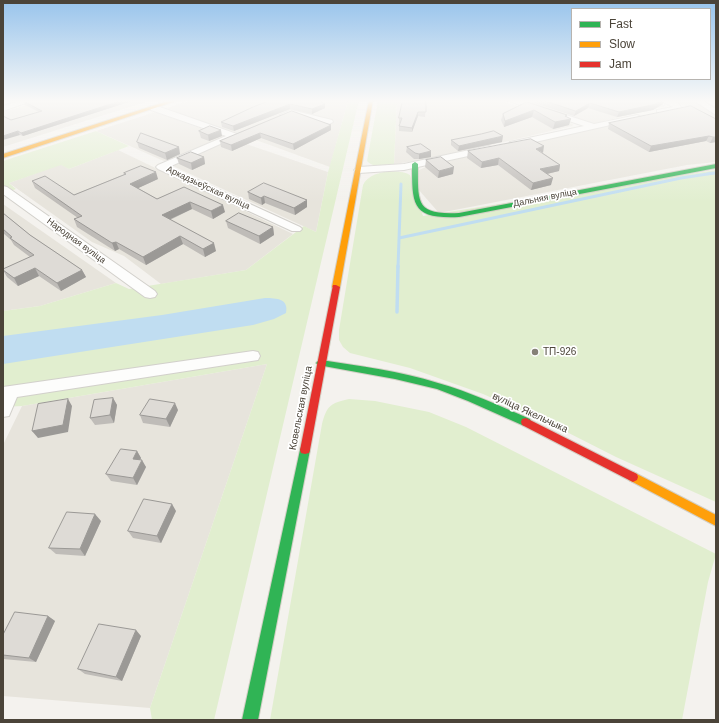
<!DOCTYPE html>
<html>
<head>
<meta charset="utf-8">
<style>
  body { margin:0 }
  #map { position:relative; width:719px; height:723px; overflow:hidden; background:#f4f2ee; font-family:Helvetica,sans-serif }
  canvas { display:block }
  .frame { position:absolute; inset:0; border:4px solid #4b4439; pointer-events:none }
  .legend { position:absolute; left:571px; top:8px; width:140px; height:72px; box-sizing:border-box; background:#fff; border:1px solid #b7b4b0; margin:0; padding:5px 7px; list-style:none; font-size:12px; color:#4b4439 }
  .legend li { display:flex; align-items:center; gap:8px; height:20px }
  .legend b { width:20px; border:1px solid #b7b4b0 }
</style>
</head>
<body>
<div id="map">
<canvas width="719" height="723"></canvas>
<div class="frame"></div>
<ul class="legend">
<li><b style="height:5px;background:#30b455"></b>Fast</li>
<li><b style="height:5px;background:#ff9f0a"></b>Slow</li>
<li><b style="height:5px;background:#e5322d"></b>Jam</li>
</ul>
</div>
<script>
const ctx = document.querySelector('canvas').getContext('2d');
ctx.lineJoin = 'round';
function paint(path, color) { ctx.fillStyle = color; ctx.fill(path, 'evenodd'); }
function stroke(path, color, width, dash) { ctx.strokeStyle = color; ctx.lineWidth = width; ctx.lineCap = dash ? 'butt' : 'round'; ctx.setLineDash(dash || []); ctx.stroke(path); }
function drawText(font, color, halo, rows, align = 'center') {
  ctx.font = font + ' Helvetica,sans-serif'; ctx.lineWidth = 3.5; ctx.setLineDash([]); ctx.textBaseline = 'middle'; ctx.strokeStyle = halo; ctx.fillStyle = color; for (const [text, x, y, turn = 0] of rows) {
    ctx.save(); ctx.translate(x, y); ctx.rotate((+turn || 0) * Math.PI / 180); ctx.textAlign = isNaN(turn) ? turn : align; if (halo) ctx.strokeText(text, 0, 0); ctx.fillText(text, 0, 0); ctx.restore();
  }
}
const residential = new Path2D(`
  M43,100H152L3,147V112Z
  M191,100H348L330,167L234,132L197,121L167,108Z
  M397,100H499L573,124L572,126L436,158L394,164Z
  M514,100H653L666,106L592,124Z
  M671,100H693L716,116V162L687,165L439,213L418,189L419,170L435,163L689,108Z
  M155,112L197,127L225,136L166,162L96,131Z
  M232,139L328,172L316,232L173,166Z
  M118,150L293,234L246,270L161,284L124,256L92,242L9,183L61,164L69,169Z
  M3,204L116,283L40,306L3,311Z
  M267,364L150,708L3,696V445L22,406Z`);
const green = new Path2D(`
  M359,100L214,720H152L150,708L267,364L22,406L3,407V311L40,306L116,283L129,289L246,270L304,226L316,232L328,172L348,101Z
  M378,100H397L394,164C385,165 374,169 367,161Z
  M96,131L129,146L69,169L61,165L9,183L16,189L3,194V161Z
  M716,170V502L616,457L547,422L483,394L410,368L350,353L343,347L339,340V330L363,185C369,171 398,168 410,175L423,216Z
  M349,399L375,401L429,412L466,427L716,554L708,582L682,720H270L322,424C327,405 331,403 349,399Z`);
const water = new Path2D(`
  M265,298C277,298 289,299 286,313L274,319L253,325L3,364V336L162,315Z`);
const streamFar2 = new Path2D(`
  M707,174L716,173`);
const streamFar1 = new Path2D(`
  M399,238L681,178L714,173
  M398,267L401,184`);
const stream = new Path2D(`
  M397,312L398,266`);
const street = new Path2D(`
  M22,100H34L3,111V106Z
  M506,100H519L594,124L637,115L641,117L637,119L513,147L509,144L510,142L584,126Z
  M659,100C669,100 676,99 682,108L678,110L657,114V110L673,107Z
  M693,100H702L716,109V115Z
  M151,106H157L237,134L238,136L169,167L300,227L302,229L300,231H292L158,169L156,167L158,165L226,136L151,110Z
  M291,110L332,120L333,122L329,124L292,115L284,117L280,115Z
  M488,146L491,147L493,149L491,151L404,170L359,173L354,170L359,167L404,164Z
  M3,186L7,187L155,291L157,294L155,297L150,298L145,297L3,194Z
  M253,351L258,352L260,356L258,360L17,397L9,416L3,417V387Z`);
const fast = new Path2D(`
  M415,162L418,164C418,203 415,215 459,213L716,164V168L459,217C412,219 412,206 412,164Z
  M321,360C360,366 400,371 438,383C470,392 500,406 530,419L531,422L530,425L526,426L522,425L468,401L437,389L395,379L318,365L316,363L318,361Z
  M305,446L309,447L310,450L258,720H242L300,450L301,447Z`);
const slow = new Path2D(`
  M171,100H179L3,158V154Z
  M369,100H373L340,287L336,289L332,287Z
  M633,472L716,515V526L629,480L628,477L629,474Z`);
const jam = new Path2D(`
  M333,285H336L340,287L310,450L309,453L305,454L301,453L300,450Z
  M526,418L637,474L638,477L637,480L633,482L629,480L522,425L521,422L522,419Z`);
const wall = new Path2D(`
  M25,100H135L23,136L20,135L11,120L39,112L25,105L23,101Z
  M426,100L425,117L418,116L412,132L399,131V126L400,123H399V118Z
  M535,100H664L663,104L653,110L617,117L588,108L574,116L534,103Z
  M326,101L322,102L325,104V108L312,114L290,109L234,131L222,127L221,122L253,107Z
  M527,102L566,117L569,125L553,129L532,117L504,127L501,120L503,114Z
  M292,111L331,125V130L294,150L261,138L232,151L221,147L220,141Z
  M716,119V142L710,143L706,141L649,152L608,129L609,123Z
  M199,131L222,136L209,141L201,138Z
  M451,140L502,142L458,151L451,145Z
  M137,142L180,154L167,160L139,148Z
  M407,147L431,157L419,159H414L406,152Z
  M468,151L543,153L560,165L559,171L547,174L551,185L531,190L498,165L481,168L467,158Z
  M204,157L205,164L192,170L179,164L177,158Z
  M426,160L453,174L438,178L425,167Z
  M124,173L158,179L138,188L157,199L184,187L225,212L213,219L192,209L170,220L216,251L205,257L183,244L146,265L119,249L115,251L77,227L74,219L78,218L35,188L32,181L74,195L125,174Z
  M248,192L307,207L295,215L265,203L262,205L249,199Z
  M3,213L30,235L82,270L86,277L61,291L39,276L18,286L7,277L3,270V269L30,257L14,245L11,240L3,233Z
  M226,221L273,227L274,235L260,244L228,228Z
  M113,398L117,405L114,423L95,425L90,418Z
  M178,410L170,427L143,423L140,415Z
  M137,451L141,458L140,460L146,467L137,485L111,481L106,474Z
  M176,511L161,543L133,538L128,531Z
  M101,521L85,556L56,554L49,548Z
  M48,616L55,621L36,662L3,659V635Z
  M141,636L122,681L85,674L78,669Z`);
const shadedWall = new Path2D(`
  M3,100H10L3,102Z
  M123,100H135L23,136L21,133Z
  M315,100H326V101L315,105Z
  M661,100H664L663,104L653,110L617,117L619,112Z
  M590,103L588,108L574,116L576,111Z
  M290,104V109L234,131L233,126Z
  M325,104V108L312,114V109Z
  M534,110L532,117L504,127L505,121Z
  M418,112V116L412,132V128Z
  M567,115L565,120L571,119L569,125L553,129L555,122Z
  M331,125V130L294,150L293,144Z
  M221,130L222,136L209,141L208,135Z
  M18,131L20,135L3,140V136Z
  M260,133L261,138L232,151L231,145Z
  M503,136L502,142L458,151L459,146Z
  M709,136L706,141L649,152L651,146Z
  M713,137H716V142L710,143Z
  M544,146L543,153L536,149Z
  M179,147L180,154L167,160L165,153Z
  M431,151V157L419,159V154Z
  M204,157L205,164L192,170L191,163Z
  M499,158L498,165L481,168L482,162Z
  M560,165L559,171L538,176L540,169Z
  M454,167L453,174L438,178L439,171Z
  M156,172L158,179L132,191L130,184Z
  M553,178L551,185L531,190L533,183Z
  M264,196L265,203L262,205L261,198Z
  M307,200V207L295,215L294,208Z
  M190,202L192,209L164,222L162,215Z
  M223,205L225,212L213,219L211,211Z
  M273,227L274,235L260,244L259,236Z
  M180,236L183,244L146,265L143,257Z
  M116,242L119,249L115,251L112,243Z
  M214,243L216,251L205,257L203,249Z
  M35,268L39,276L18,286L14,278Z
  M82,270L86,277L61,291L57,283Z
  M113,398L117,405L114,423L110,415Z
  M68,399L72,406L68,432L38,438L32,431Z
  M175,403L178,410L170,427L166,419Z
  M137,451L141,458L137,466L133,459Z
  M142,460L146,467L137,485L133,478Z
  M172,504L176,511L161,543L157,536Z
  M95,514L101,521L85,556L80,549Z
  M48,616L55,621L36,662L29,658Z
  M136,630L141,636L122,681L116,677Z`);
const building = new Path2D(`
  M25,100H123L21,133L18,131L3,136V116L11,120L42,111L23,101Z
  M272,100H317L325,104L312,109L290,104L233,126L221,122L253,107Z
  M403,100H426V112H418L412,128L399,126L402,118H399Z
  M543,100H661L656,104L619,112L590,103L576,111Z
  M527,102L567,115L565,116L571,119L555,122L534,110L505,121L503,114Z
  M691,106L716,119V137H713L709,136L651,146L609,123Z
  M292,111L331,125L293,144L260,133L231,145L220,141Z
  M210,126L221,130L208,135L199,131Z
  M494,131L503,136L459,146L451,140L481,134Z
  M141,133L179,147L165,153L137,142Z
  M531,139L544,146L536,149L560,165L540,169L553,178L533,183L499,158L482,162L468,151Z
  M421,144L431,151L419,154L415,153L407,147Z
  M191,152L204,157L191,163L177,158Z
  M441,157L454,167L439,171L426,160Z
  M141,166L156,172L130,184L157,199L184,187L223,205L211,211L190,202L162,215L214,243L203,249L180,236L143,257L116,242L112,243L74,219L82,216L32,181L45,176L74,195L126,174L124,173Z
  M264,183L307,200L294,208L264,196L261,198L248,192Z
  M3,213L30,235L82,270L57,283L35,268L14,278L3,270V269L34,255L10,238L12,237L3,229Z
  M239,213L273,227L259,236L226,221Z
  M113,398L110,415L90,418L94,400Z
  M68,399L63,425L32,431L38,404Z
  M150,399L175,403L166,419L140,415Z
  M121,449L137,451L133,459L142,460L133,478L106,474Z
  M144,499L172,504L157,536L128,531Z
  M67,512L95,514L80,549L49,548Z
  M15,612L48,616L29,658L3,655V635Z
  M99,624L136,630L116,677L78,669Z`);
const markers = [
  [535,352,4,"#868178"]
];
const farStreetnames = [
  ["Аркадзьеўская вуліца",208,188,25],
  ["Дальняя вуліца",545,198,-11],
  ["Народная вуліца",76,241,36]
];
const poiNames = [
  ["ТП-926",543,352]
];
const streetNames = [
  ["Ковельская вуліца",301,408,-79],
  ["вуліца Якельчыка",530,413,25]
];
paint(residential, '#e7e4dc');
paint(green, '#e1eecf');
paint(water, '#c0ddf1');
stroke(streamFar2, '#c0ddf1', 2.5);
stroke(streamFar1, '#c0ddf1', 3);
stroke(stream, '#c0ddf1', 3.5);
stroke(street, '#d2d0cb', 2);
stroke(fast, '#d3cfc5', 2);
stroke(slow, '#d3cfc5', 2);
stroke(jam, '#d3cfc5', 2);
paint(street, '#fdfdfc');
paint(fast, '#30b455');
paint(slow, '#ff9f0a');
paint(jam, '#e5322d');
paint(wall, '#bfbcb8');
paint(shadedWall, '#9b9996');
paint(building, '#dedbd6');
stroke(building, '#9b9996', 1);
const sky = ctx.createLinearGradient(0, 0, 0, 202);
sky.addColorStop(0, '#98c4ec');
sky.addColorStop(0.5, '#faf9f7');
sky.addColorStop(1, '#faf9f700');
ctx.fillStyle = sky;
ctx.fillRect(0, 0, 719, 202);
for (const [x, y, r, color] of markers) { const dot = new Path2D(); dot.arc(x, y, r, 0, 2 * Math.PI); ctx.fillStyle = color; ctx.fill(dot); stroke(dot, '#fff', 1.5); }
drawText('9px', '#4b4439', '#fff', farStreetnames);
drawText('10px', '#4b4439', '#fff', poiNames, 'left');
drawText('10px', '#4b4439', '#fff', streetNames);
</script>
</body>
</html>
